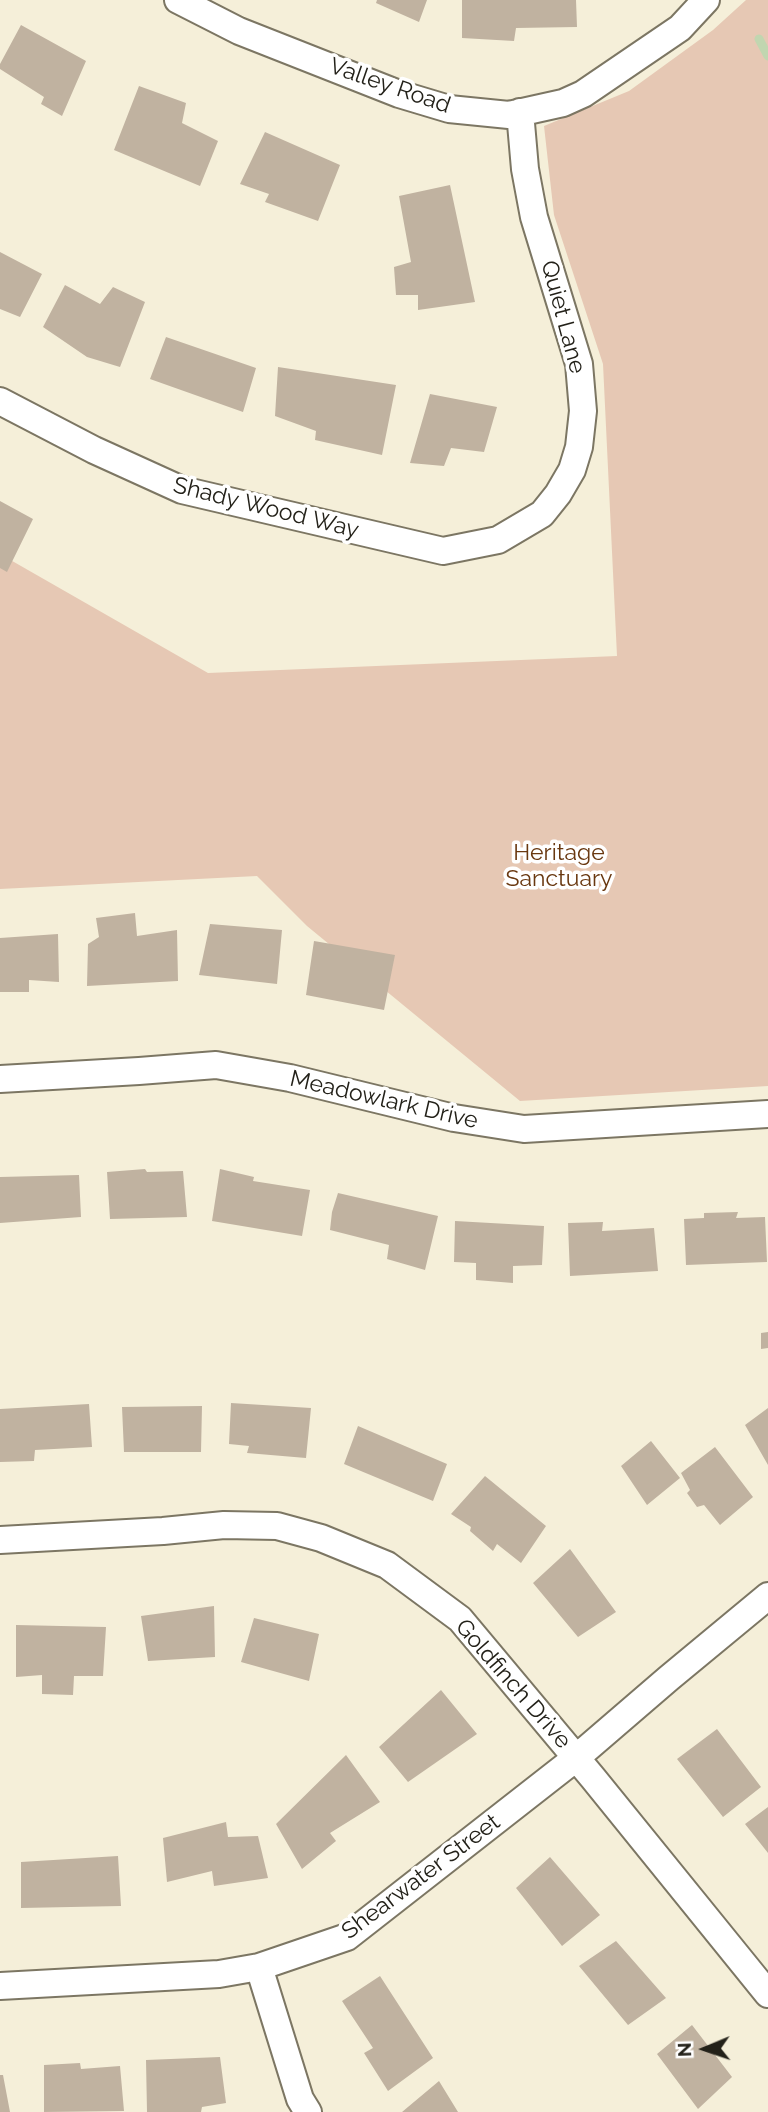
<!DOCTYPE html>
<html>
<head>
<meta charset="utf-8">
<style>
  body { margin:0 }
  #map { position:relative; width:768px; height:2112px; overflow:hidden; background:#f5efd9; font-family:Raleway,sans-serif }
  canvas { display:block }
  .north { position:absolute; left:670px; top:2014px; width:70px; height:70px; -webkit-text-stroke:5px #fff; paint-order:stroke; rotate:268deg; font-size:19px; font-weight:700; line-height:28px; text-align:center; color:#232119 }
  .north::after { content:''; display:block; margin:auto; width:24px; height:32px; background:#232119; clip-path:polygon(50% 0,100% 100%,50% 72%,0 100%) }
</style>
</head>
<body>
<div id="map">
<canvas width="768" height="2112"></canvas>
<div class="north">N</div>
</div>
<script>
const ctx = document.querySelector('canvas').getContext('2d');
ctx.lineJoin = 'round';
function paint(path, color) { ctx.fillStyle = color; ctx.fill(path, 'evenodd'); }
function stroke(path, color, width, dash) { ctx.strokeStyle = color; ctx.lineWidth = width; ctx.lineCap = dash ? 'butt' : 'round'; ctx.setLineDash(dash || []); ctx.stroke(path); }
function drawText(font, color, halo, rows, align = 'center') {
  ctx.font = font + ' Raleway,sans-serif'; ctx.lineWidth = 7; ctx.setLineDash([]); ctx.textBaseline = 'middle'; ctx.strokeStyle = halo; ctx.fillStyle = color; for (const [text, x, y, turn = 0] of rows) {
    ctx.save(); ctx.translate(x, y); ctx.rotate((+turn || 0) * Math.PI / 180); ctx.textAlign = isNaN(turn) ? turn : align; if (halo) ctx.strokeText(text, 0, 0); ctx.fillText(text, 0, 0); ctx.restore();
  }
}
const green = new Path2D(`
  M746,0H768V1086L520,1101L307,926L257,876L0,889V554L208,673L617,656L603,364L554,215L544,126L629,91L713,30Z`);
const stream = new Path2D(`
  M759,39L768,56`);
const building = new Path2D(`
  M377,0H427L419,22L376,3Z
  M462,0H576L577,27L516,28L514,41L462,38Z
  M21,25L86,61L62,116L41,104L44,97L0,69V64Z
  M139,86L186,103L182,123L218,141L200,186L114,150Z
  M265,132L340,165L318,221L265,202L269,194L240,184Z
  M450,185L475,302L418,310V295H396L394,267L411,262L399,196Z
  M0,252L42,274L20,317L0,309Z
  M65,285L100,304L113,287L145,302L120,367L87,357L43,327Z
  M166,337L256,368L243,412L150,379Z
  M278,367L396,385L382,455L315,440L316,431L275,416Z
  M430,394L497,407L484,452L451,448L444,466L410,463Z
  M0,501L33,519L7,572L0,568Z
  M135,913L137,936L177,930L178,981L87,986L88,944L99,937L96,918Z
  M210,924L282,930L277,984L199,975Z
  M58,934L59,982L29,980V992H0V938Z
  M314,941L395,955L384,1010L306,995Z
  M145,1169L147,1172L183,1171L187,1217L110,1219L107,1172Z
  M220,1169L254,1177L253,1181L310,1190L302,1236L212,1221Z
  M79,1175L81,1217L0,1223V1177Z
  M338,1193L438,1216L425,1270L387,1259L389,1245L330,1230L332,1212Z
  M738,1212L736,1218L765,1217L767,1262L686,1265L684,1219L704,1218V1213Z
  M455,1221L544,1226L542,1265L513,1266V1283L476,1280V1263L454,1262Z
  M603,1222L602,1231L654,1228L658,1271L570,1276L568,1223Z
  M768,1332V1348L761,1349V1333Z
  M231,1403L311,1408L306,1458L247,1453L249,1446L229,1444Z
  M89,1404L92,1447L35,1450L34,1461L0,1462V1409Z
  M202,1406L201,1452H124L122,1407Z
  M768,1408V1465L745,1425Z
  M358,1426L447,1464L433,1501L344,1464Z
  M651,1441L680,1478L647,1505L621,1466Z
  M715,1447L753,1497L720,1525L704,1505L697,1507L687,1493L690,1490L681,1473Z
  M485,1476L546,1526L521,1563L497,1544L493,1551L470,1531L471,1527L451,1514Z
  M570,1549L616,1612L578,1637L533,1583Z
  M214,1606L215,1657L148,1661L141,1616Z
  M254,1618L319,1634L309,1681L241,1662Z
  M16,1625L106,1627L103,1676H74L73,1695L42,1694V1675L16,1677Z
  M441,1690L477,1734L408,1782L379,1747Z
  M717,1729L761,1787L723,1817L677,1759Z
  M346,1755L380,1802L330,1833L336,1841L302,1869L276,1824Z
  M768,1807V1853L745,1824Z
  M226,1822L228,1837L258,1836L268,1878L214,1886L212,1871L167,1882L163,1838Z
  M118,1856L121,1906L21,1908V1862Z
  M550,1857L600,1915L562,1946L516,1888Z
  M616,1941L666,1998L628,2025L579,1966Z
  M380,1976L433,2058L388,2091L364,2053L373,2048L342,2001Z
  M692,2025L732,2077L698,2109L657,2054Z
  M220,2057L226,2103L202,2107L201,2112H147L146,2060Z
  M80,2063L81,2069L120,2066L124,2111L44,2112V2065Z
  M0,2075H3L10,2112H0Z
  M439,2081L458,2112H402Z`);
const street = new Path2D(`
  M178,0L239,31L399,94L449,109L509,115L563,103L583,94L680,28L706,0
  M0,401L94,450L182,490L443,551L498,540L542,514L558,494L572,470L579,447L583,411L579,364L534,217L525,169L520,112
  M0,1079L139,1071L216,1065L290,1078L454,1118L524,1129L768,1114
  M0,1540L163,1531L224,1525L277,1526L321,1538L387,1565L460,1619L593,1778L768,1994
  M259,1967L300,2099L308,2112
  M0,1986L219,1974L259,1967L347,1937L576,1758L669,1678L768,1596`);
const streetNames = [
  ["Valley Road",390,86,19],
  ["Quiet Lane",563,317,75],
  ["Shady Wood Way",266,508,14],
  ["Meadowlark Drive",384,1100,13],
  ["Goldfinch Drive",513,1684,49],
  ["Shearwater Street",421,1877,-37]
];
const parkNames = [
  ["Heritage",559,853],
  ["Sanctuary",559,879]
];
paint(green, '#e6c8b4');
stroke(stream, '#c1d6b0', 9);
paint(building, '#c0b2a0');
stroke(street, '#7c7663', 30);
stroke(street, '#fff', 26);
drawText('23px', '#232119', '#fff', streetNames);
drawText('23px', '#693810', '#fff', parkNames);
</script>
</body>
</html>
